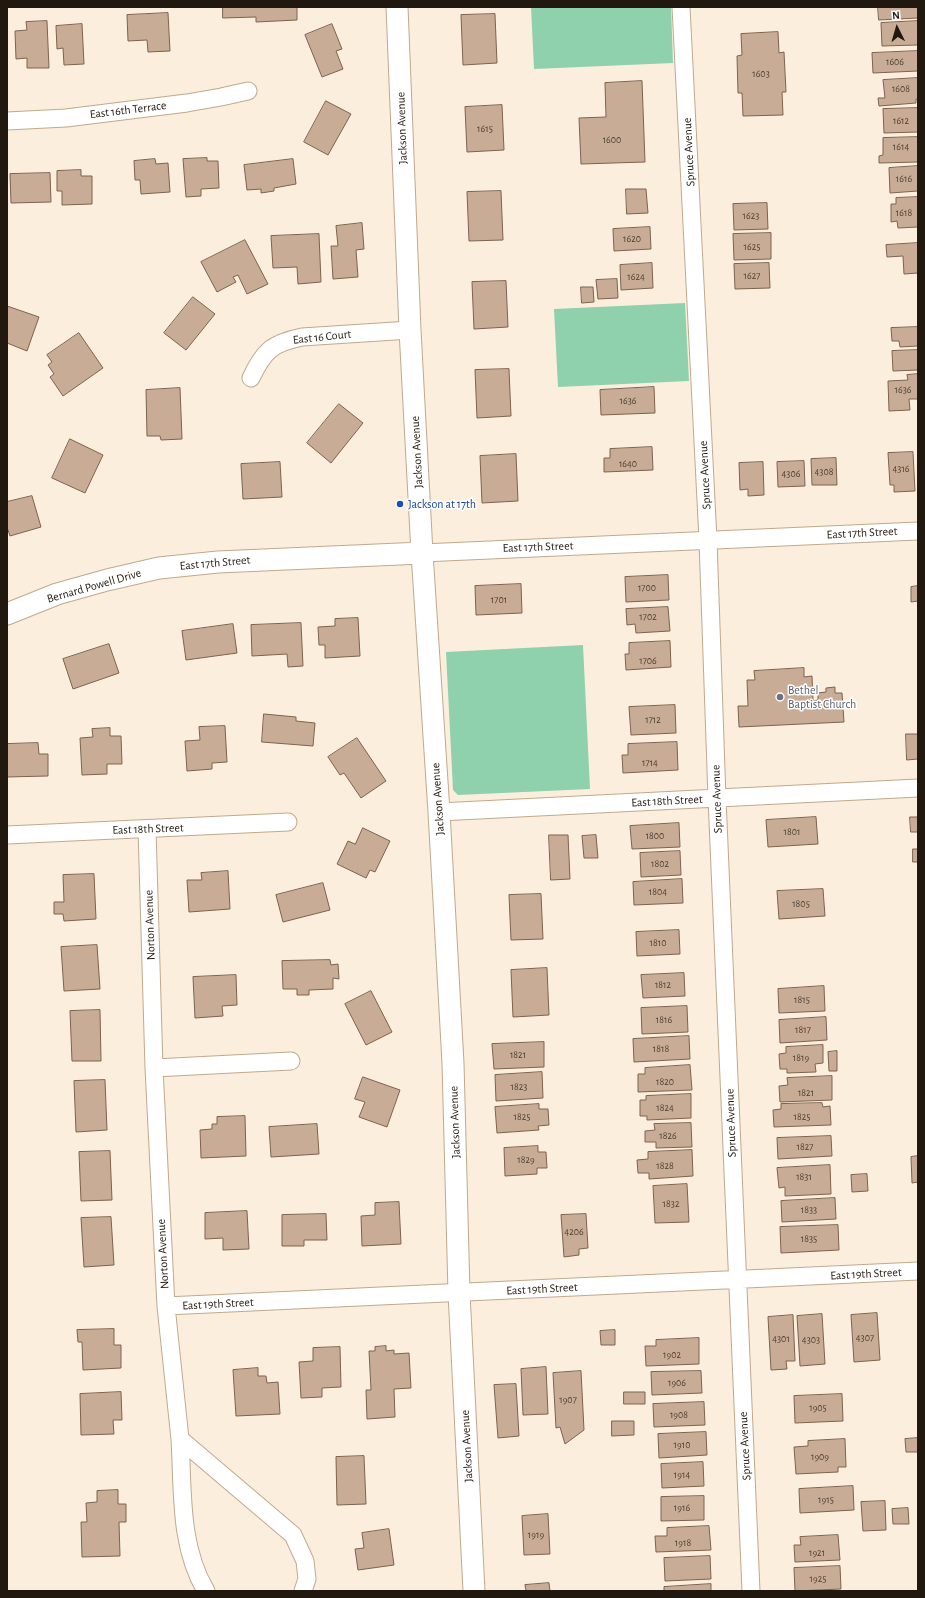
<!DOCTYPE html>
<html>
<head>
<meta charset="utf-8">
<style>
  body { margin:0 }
  #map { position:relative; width:925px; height:1598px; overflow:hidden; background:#fceedd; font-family:"Alegreya Sans",sans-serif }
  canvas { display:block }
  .frame { position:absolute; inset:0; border:8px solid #21190f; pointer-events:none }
  .north { position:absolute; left:877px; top:8px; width:40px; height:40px; -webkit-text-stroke:3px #fff; paint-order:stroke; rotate:355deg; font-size:11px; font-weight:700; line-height:16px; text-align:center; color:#21190f }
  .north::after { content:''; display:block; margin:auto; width:14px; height:18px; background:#21190f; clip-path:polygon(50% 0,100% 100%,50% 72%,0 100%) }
</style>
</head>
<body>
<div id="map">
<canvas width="925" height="1598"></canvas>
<div class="frame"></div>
<div class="north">N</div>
</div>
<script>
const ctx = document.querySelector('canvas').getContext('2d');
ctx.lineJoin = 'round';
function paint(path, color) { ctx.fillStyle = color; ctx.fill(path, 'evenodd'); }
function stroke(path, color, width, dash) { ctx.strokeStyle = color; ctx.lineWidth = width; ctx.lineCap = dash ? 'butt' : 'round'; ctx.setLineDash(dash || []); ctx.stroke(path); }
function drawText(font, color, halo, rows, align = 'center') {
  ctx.font = font + ' "Alegreya Sans",sans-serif'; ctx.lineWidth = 3; ctx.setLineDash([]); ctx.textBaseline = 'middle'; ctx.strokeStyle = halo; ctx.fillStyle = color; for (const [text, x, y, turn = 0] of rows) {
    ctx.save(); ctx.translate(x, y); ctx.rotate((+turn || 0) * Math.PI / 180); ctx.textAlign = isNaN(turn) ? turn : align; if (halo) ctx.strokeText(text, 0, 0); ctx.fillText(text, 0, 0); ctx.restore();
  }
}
const green = new Path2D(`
  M531,7H671L673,63L534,69Z
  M685,303L689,381L558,387L554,309Z
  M583,645L590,789L458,795L453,790L446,652Z`);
const building = new Path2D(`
  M223,7H297V20L256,22V17L223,18Z
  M878,7H918V18L879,20Z
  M168,13L170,51L148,52L147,40L128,41L127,15Z
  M495,14L497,63L463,65L461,15Z
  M47,21L49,68H27V58L16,59L15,31L27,30L26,22Z
  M918,21V45L882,46L881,23Z
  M82,24L84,64L64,65L63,48L57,49L56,26Z
  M332,24L342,49L336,51L343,69L322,77L305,35Z
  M778,32L779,53L784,52L786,92H782L783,115L743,116L742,93H738L737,56L742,55L741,34Z
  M918,51V71L873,73L872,53Z
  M918,78V99H916V103L879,106L878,98H885L883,80Z
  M642,81L645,162L581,164L579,118L606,117L605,83Z
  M326,101L351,114L328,155L304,142Z
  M502,105L504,150L467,152L465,107Z
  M918,108V132L884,133L883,109Z
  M918,137V162L879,163V156L883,155V138Z
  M207,158V161H218L219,188L201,189V196L186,197L183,159Z
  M155,159L156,164L168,163L170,192L141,194L140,180H135L134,161Z
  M293,159L296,184L274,188V191L261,193V189L247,190L244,165Z
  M918,166V191L890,193L889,168Z
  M81,170V176H92V204L62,205V191H57V171Z
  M50,173L51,202L11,203L10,174Z
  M626,189H646L648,213L627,214Z
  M501,191L503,240L469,241L467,192Z
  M918,197V227L898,228L897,221L891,222V204H896V198Z
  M767,203L768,229L734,230L733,204Z
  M362,223L364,249L356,250L358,277L333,279L331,246H338L336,226Z
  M650,227L651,249L614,251L613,229Z
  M771,233V259L734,260L733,234Z
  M319,234L321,282L298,284L297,267L273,268L271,236Z
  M245,240L268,284L247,294L238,275L233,277L236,282L217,292L201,262Z
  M918,243V273L904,274L903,256L887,257L886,245Z
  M652,263L653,288L621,290L620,265Z
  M769,263L770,288L735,289L734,264Z
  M617,279L618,298L598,299L596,280Z
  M506,281L508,327L474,329L472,282Z
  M581,287H593L594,302L582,303Z
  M193,297L215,314L186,350L164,333Z
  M7,306L39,317L27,351L7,343Z
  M918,327V346L900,347L899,341H892L891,328Z
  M79,333L103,368L63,396L50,377L54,374L48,365L52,362L47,355Z
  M918,350V370L893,371L892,351Z
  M509,369L511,416L477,418L475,370Z
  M918,374V399H909L910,410L889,411L888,381L908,380L907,375Z
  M654,387L655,413L601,415L600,390Z
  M180,388L182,439L161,440L160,436H147L146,390Z
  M339,404L363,423L331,463L307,443Z
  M70,439L103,455L85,493L52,478Z
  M652,447L653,470L604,472V458H610V449Z
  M913,452L915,491L894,492V485H890L888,453Z
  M516,454L518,501L482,503L480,456Z
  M836,458L837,485H812L811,459Z
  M804,461L805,486L778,487L777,462Z
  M280,462L282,497L243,499L241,464Z
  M763,462L764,495L748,496V489L740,490L739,463Z
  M32,496L41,527L10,536L7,527V502Z
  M668,575L669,600L626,602L625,577Z
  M521,584L522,613L476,615L475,586Z
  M918,586V601L911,602V587Z
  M668,607L670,631L636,633L635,624L627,625L626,609Z
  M358,618L360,656L325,658V645H319L318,627L335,626V619Z
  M301,623L303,666L288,667L287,654L252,656L251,625Z
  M233,624L237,653L186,660L182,631Z
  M670,641L671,667L626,670L625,654H629V643Z
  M109,644L119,673L73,689L63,659Z
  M804,668V677L812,676L813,701L818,700V693L826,692V688L835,687V693H842L844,722L739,727L738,706H748L747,680H755L754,671Z
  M675,705L676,733L631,735L629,707Z
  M264,714L296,717V721L315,723L313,746L262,742Z
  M225,726L227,762L212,763V769L187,771L185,741L200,740L199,727Z
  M110,728V736H121L122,764H107V774L82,775L80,738L93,737L92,729Z
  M906,734H918V759L907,760Z
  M357,738L386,781L361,798L344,773L340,775L328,757Z
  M677,742L678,770L623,773L622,755H628V744Z
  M38,743L39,754H48V776L7,777V744Z
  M816,817L818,844L768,847L766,820Z
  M910,817H918V832H911Z
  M679,823L680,847L632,849L630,826Z
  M363,828L390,841L375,872L370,870L366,878L337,864L348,841L355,844Z
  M549,835H568L570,879L551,880Z
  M596,835L598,858H584L582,836Z
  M913,849H918V862H913Z
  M680,851L681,875L641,877L640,853Z
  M228,871L230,909L189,912L187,880H202L201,873Z
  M94,874L96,919L64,921L63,914H54V902H64L63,875Z
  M682,879L683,903L634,905L633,882Z
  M323,883L330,910L283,922L276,895Z
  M823,889L825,916L779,919L777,891Z
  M541,894L543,939L511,940L509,895Z
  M679,930L680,954L637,956L636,932Z
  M97,945L100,989L64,991L61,947Z
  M330,960L331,965L338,964L339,979L333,978V989L309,990V995H297V989H283L282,961Z
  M547,968L549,1015L513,1017L511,970Z
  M684,973L685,996L643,998L641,975Z
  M236,975L237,1005L222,1006L223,1016L195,1018L193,977Z
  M824,986L825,1011L779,1013L778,989Z
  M371,991L392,1032L366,1045L345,1004Z
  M687,1006L688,1032L642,1034L641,1008Z
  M100,1010L101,1061H72L70,1011Z
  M826,1017L827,1040L780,1043L779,1020Z
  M689,1036L690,1059L634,1062L633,1039Z
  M544,1042V1067L494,1069L492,1044Z
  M823,1045V1063L815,1064L816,1072L787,1073V1069H780L779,1054L786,1053V1047Z
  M837,1051V1071H829L828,1052Z
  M690,1065L692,1090L638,1092V1074H645V1068Z
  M542,1072L543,1098L496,1101L495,1075Z
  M832,1076V1100L780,1102L779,1086L788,1085L787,1078Z
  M363,1077L400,1090L387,1127L359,1117L365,1102L355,1099Z
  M105,1080L107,1130L76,1132L74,1081Z
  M691,1094V1118L647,1120V1116H640V1100H646V1096Z
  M822,1103L823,1107L830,1106L831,1125L774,1127L773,1110L781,1109V1104Z
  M539,1104V1109H548L549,1125L538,1126L539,1130L497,1133L495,1107Z
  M245,1116L246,1156L201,1158L200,1130L212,1129V1124H217V1117Z
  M691,1123L692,1147L656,1148V1142H645V1131L655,1130L654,1124Z
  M317,1124L319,1154L271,1157L269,1127Z
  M831,1136L832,1156L778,1159L777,1138Z
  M538,1146V1152H546L547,1168H537V1174L505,1176L504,1148Z
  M692,1150L693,1176L649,1179V1173H638L637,1160L648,1159V1152Z
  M110,1151L112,1200L81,1201L79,1152Z
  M918,1156V1182L912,1183L911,1157Z
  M830,1165L831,1194L785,1196V1187L779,1188L777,1168Z
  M867,1174L868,1191L852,1192L851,1175Z
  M687,1184L689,1222L655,1223L653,1186Z
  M835,1198L836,1219L782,1222L781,1201Z
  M399,1202L401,1244L362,1246L361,1216L375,1215V1203Z
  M247,1211L249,1249L223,1250V1238L205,1239V1213Z
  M326,1214L327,1240H304V1246H282V1215Z
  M586,1214L588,1248L579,1249V1255L564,1257L561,1215Z
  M111,1217L114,1265L84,1267L81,1218Z
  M838,1225L839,1250L781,1253L780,1227Z
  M877,1313L880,1360L854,1362L851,1315Z
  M822,1314L825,1364L800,1366L797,1316Z
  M793,1315L795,1361H786L787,1369L771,1370L768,1317Z
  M114,1329V1345H121V1368L83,1370L82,1342H78L77,1330Z
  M615,1330V1345H601L600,1331Z
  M699,1338V1364L646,1366L645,1346H656V1340Z
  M386,1346V1351L394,1350V1354L409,1353L411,1388L394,1389L395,1417L367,1419L366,1390H371L369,1351H375V1347Z
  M340,1347L341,1387L322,1388V1397L301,1398L299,1362L313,1361V1348Z
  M546,1367L548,1414L523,1415L521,1369Z
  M258,1368V1376H266L267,1383L278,1382L280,1414L236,1416L233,1370Z
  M581,1371L584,1430L565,1444L560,1427L556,1428L553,1373Z
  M701,1371L702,1393L652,1395L651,1372Z
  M516,1384L519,1436L498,1438L494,1385Z
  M121,1392L122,1420H113L114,1434L81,1435L80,1394Z
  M624,1392H645V1404H624Z
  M842,1394L843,1421L795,1423L794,1396Z
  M704,1402L705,1425L654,1427L653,1404Z
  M612,1421H634V1435L612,1436Z
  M706,1432L707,1455L659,1458L658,1434Z
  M918,1438V1452H906L905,1439Z
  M845,1439L846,1467H838V1472L796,1474L794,1447L808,1446V1441Z
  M364,1456L366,1504L337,1505L336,1457Z
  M703,1462L704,1486L662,1488L661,1464Z
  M853,1486L854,1510L800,1513L799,1489Z
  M118,1490V1504H126V1522H119L120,1556L82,1557L81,1522H87L86,1503L97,1502V1491Z
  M704,1496V1520L661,1521V1497Z
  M885,1501L886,1530L863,1531L861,1502Z
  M908,1508L909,1524H893L892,1509Z
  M548,1514L550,1554L524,1555L522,1516Z
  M709,1526L711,1550L656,1552L655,1536H667V1528Z
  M389,1529L394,1565L358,1570L355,1549L364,1548L362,1533Z
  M838,1535L840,1560L795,1562L794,1545H801L800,1537Z
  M710,1556L711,1579L665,1581L664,1558Z
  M840,1566L841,1589L795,1591L794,1568Z
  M549,1583L550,1591H526L525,1585Z
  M711,1584V1591H664V1587Z`);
const minor = new Path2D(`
  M681,7L708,540L717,798L751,1591
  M7,121L66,118L187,103L221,97L248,91
  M251,378C264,350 273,343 302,337L410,330
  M422,553L918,531
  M439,812L918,788
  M147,829L154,1068L166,1306L180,1439
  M7,835L288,822
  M154,1068L291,1061
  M166,1306L918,1271
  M206,1591C179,1546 183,1490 180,1439L293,1535L305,1561L307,1579L303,1591`);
const tertiary = new Path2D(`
  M397,7L410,330L422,553L439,812L453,1063L459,1293L474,1591
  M7,614L57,594L107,580L159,568L218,562L422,553`);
const markers = [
  [400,504,4,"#1a4fb4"],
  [780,697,4,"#6b7280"]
];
const numberNames = [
  ["1606",895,62],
  ["1603",761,74],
  ["1608",901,89],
  ["1612",901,121],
  ["1615",485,129],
  ["1600",612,140],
  ["1614",901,147],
  ["1616",904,179],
  ["1618",904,213],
  ["1623",751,216],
  ["1620",632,239],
  ["1625",752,247],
  ["1627",752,276],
  ["1624",636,277],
  ["1636",903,390],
  ["1636",628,401],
  ["1640",628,464],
  ["4316",901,469],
  ["4308",824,472],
  ["4306",791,474],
  ["1700",647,588],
  ["1701",499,600],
  ["1702",648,617],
  ["1706",648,661],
  ["1712",653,720],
  ["1714",650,763],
  ["1801",792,832],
  ["1800",655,836],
  ["1802",660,864],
  ["1804",658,892],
  ["1805",801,904],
  ["1810",658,943],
  ["1812",663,985],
  ["1815",802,1000],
  ["1816",664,1020],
  ["1817",803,1030],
  ["1818",661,1049],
  ["1821",518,1055],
  ["1819",801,1058],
  ["1820",665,1082],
  ["1823",519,1087],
  ["1821",806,1093],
  ["1824",665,1108],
  ["1825",522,1117],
  ["1825",802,1117],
  ["1826",668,1136],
  ["1827",805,1147],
  ["1829",526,1160],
  ["1828",665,1166],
  ["1831",804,1177],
  ["1832",671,1204],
  ["1833",809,1210],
  ["4206",574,1232],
  ["1835",809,1239],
  ["4307",865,1338],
  ["4301",781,1339],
  ["4303",811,1340],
  ["1902",672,1355],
  ["1906",677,1383],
  ["1907",568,1400],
  ["1905",818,1408],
  ["1908",679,1415],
  ["1910",682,1445],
  ["1909",820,1457],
  ["1914",682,1475],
  ["1915",826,1500],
  ["1916",682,1508],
  ["1919",536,1535],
  ["1918",683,1543],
  ["1921",817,1553],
  ["1925",818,1579]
];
const streetNames = [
  ["East 16th Terrace",128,110,-7],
  ["Jackson Avenue",402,128,-92],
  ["Spruce Avenue",689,152,-93],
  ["East 16 Court",322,337,-6],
  ["Jackson Avenue",417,452,-93],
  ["Spruce Avenue",705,475,-93],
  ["East 17th Street",862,533,-3],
  ["East 17th Street",538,547,-2],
  ["East 17th Street",215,563,-5],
  ["Bernard Powell Drive",94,586,-16],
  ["Jackson Avenue",438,799,-94],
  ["Spruce Avenue",717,799,-92],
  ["East 18th Street",667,801,-3],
  ["East 18th Street",148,829,-2],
  ["Norton Avenue",150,925,-92],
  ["Jackson Avenue",455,1122,-92],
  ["Spruce Avenue",731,1123,-92],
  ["Norton Avenue",163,1254,-93],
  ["East 19th Street",866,1274,-3],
  ["East 19th Street",542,1289,-3],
  ["East 19th Street",218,1304,-3],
  ["Jackson Avenue",467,1446,-93],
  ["Spruce Avenue",745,1446,-93]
];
const transitNames = [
  ["Jackson at 17th",408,504]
];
const worshipNames = [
  ["Bethel",788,690],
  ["Baptist Church",788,704]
];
paint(green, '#8fd0ad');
paint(building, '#c9ac96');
stroke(building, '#7c624e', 1);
stroke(minor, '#bfa98e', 19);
stroke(tertiary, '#bfa98e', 23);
stroke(minor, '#fff', 17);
stroke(tertiary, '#fff', 21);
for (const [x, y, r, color] of markers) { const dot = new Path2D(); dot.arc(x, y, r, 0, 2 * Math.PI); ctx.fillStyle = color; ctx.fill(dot); stroke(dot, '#fff', 1.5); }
drawText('10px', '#4b3e31', null, numberNames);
drawText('12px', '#21190f', '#fff', streetNames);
drawText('12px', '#164399', '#fff', transitNames, 'left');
drawText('12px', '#5b616d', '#fff', worshipNames, 'left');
</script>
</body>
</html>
